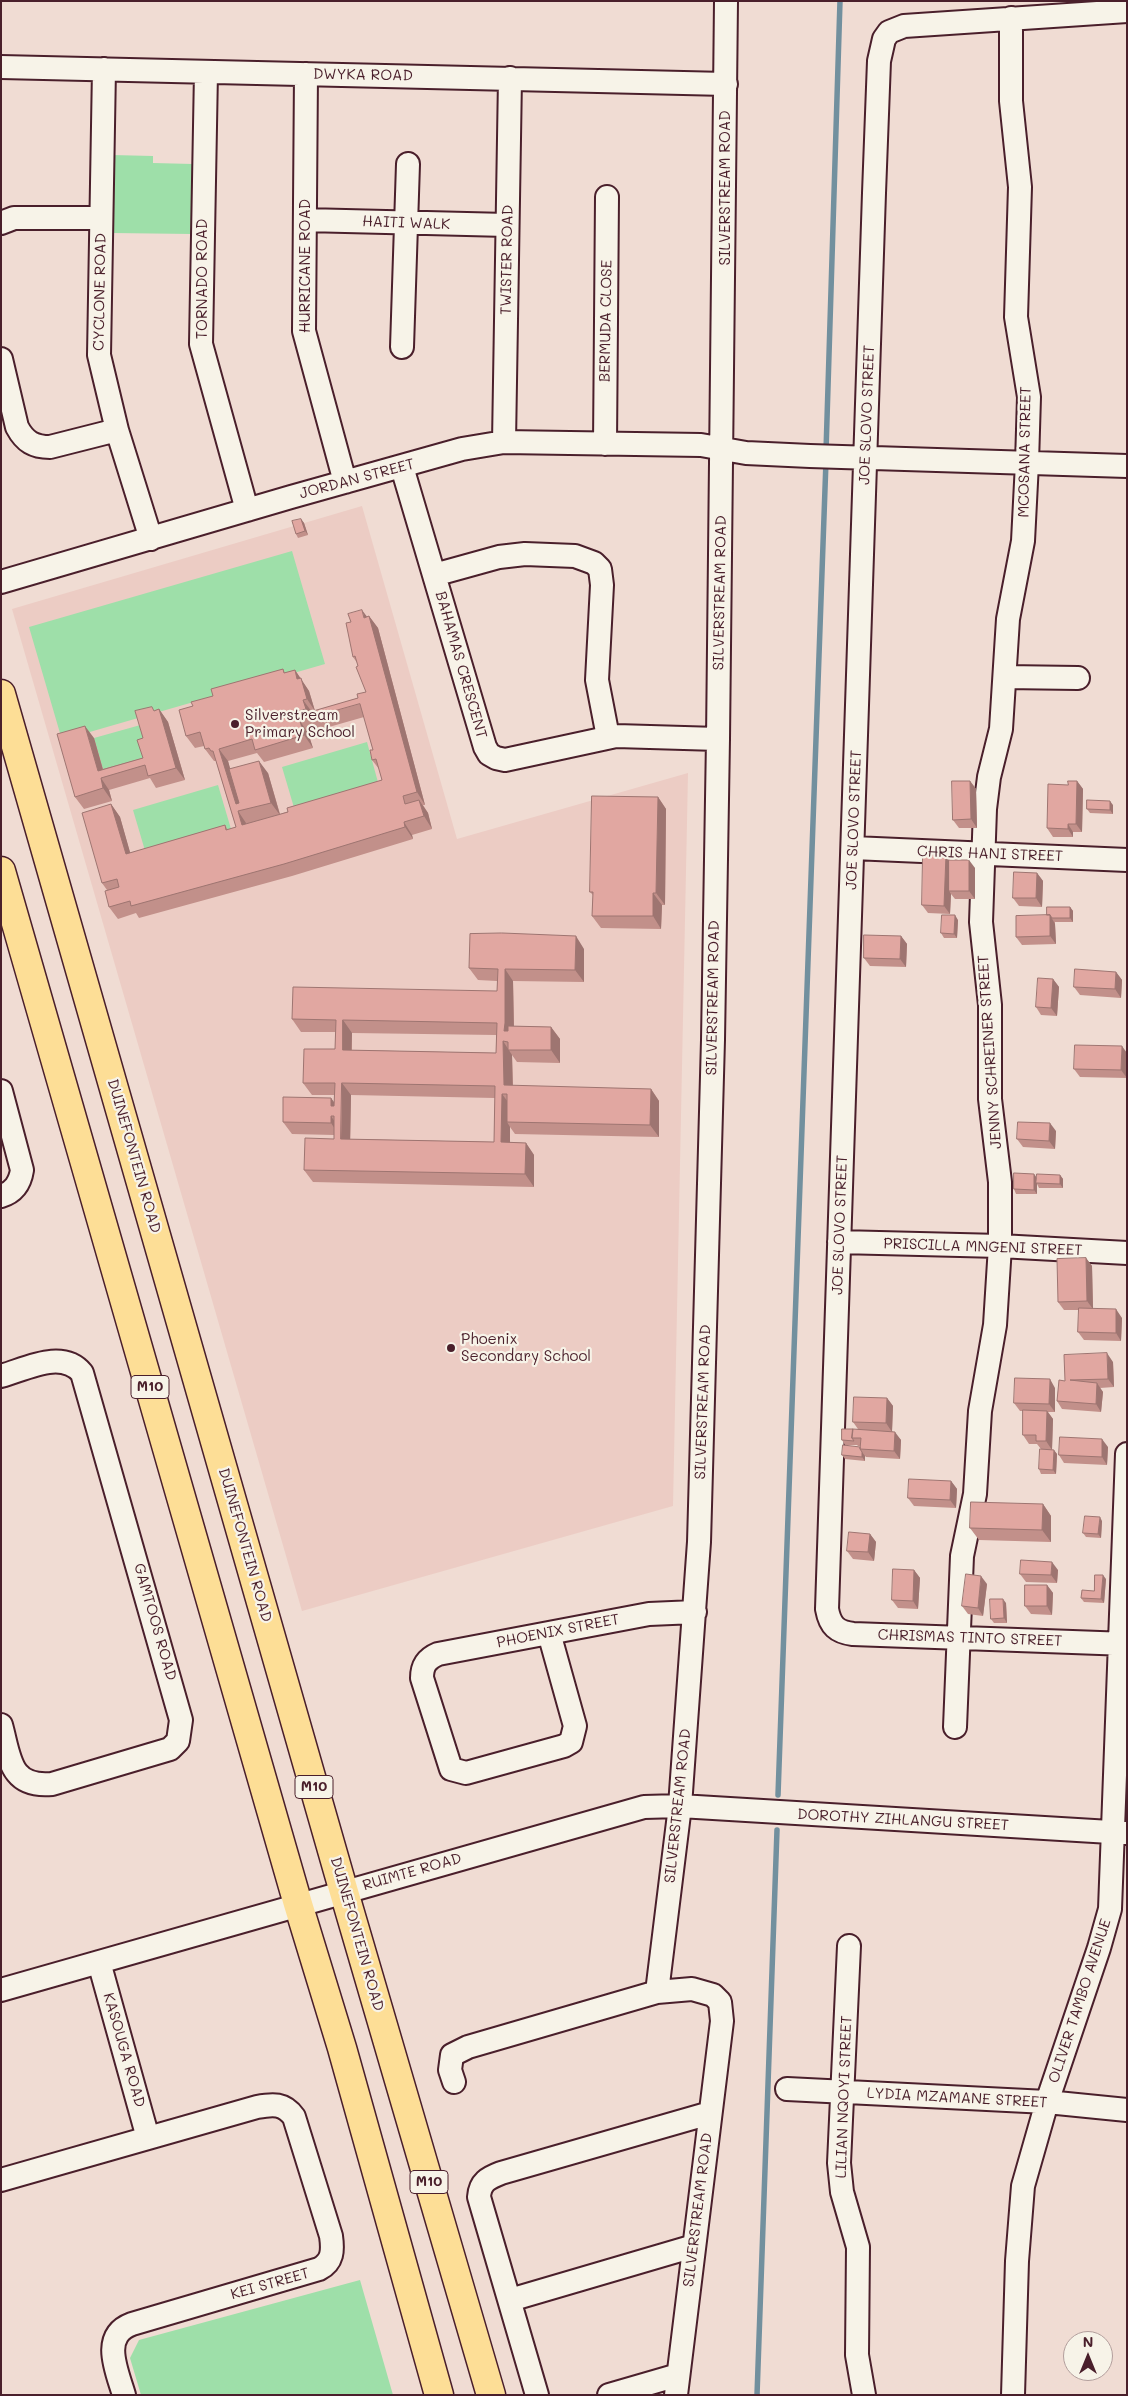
<!DOCTYPE html>
<html>
<head>
<meta charset="utf-8">
<style>
  body { margin:0 }
  #map { position:relative; width:1128px; height:2396px; overflow:hidden; background:#f0dcd3; font-family:Mali,sans-serif }
  canvas { display:block }
  .frame { position:absolute; inset:0; border:2px solid #4a1f2b; pointer-events:none }
  .north { position:absolute; left:1063px; top:2331px; width:50px; height:50px; box-sizing:border-box; background:#f7f3e8; border:1px solid #b29e9c; border-radius:50%; rotate:0deg; font-size:14px; font-weight:700; line-height:20px; text-align:center; color:#4a1f2b }
  .north::after { content:''; display:block; margin:auto; width:18px; height:22px; background:#4a1f2b; clip-path:polygon(50% 0,100% 100%,50% 72%,0 100%) }
</style>
</head>
<body>
<div id="map">
<canvas width="1128" height="2396"></canvas>
<div class="frame"></div>
<div class="north">N</div>
</div>
<script>
const ctx = document.querySelector('canvas').getContext('2d');
ctx.lineJoin = 'round';
function paint(path, color) { ctx.fillStyle = color; ctx.fill(path, 'evenodd'); }
function stroke(path, color, width, dash) { ctx.strokeStyle = color; ctx.lineWidth = width; ctx.lineCap = dash ? 'butt' : 'round'; ctx.setLineDash(dash || []); ctx.stroke(path); }
function drawText(font, color, halo, rows, align = 'center') {
  ctx.font = font + ' Mali,sans-serif'; ctx.lineWidth = 4.5; ctx.setLineDash([]); ctx.textBaseline = 'middle'; ctx.strokeStyle = halo; ctx.fillStyle = color; for (const [text, x, y, turn = 0] of rows) {
    ctx.save(); ctx.translate(x, y); ctx.rotate((+turn || 0) * Math.PI / 180); ctx.textAlign = isNaN(turn) ? turn : align; if (halo) ctx.strokeText(text, 0, 0); ctx.fillText(text, 0, 0); ctx.restore();
  }
}
const built = new Path2D(`
  M362,506L457,839L688,773L673,1506L302,1611L12,609Z`);
const green = new Path2D(`
  M112,155L153,156V163L193,164L192,234L112,233Z
  M292,551L325,664L62,740L29,627Z
  M144,724L151,770L107,783L94,738Z
  M367,742L379,786L295,811L282,767Z
  M218,785L231,829L146,854L133,810Z
  M360,2280L393,2395H141L130,2358L139,2340Z`);
const stream = new Path2D(`
  M826,451L840,1
  M778,1795L826,461
  M757,2395L777,1830`);
const minor = new Path2D(`
  M1127,11L904,26L889,32L884,39L879,61L874,193L827,1609C830,1626 837,1632 853,1634L1127,1644
  M1,67L726,84
  M104,69L99,355L117,430L151,539
  M206,72L201,344L247,510
  M306,74L304,331L345,482
  M305,220L507,225
  M1,223L14,218H101
  M402,347L408,164
  M1,359L17,427C25,442 34,447 50,447L117,430
  M504,442L510,78
  M605,444L607,197
  M402,467L485,747L489,754L496,758L505,760L616,736L718,739
  M434,575L499,557L525,554L575,556L594,563L600,569L602,585L597,680L608,737
  M1,582L291,497L462,449L504,442L701,445L746,453L810,456L1127,466
  M1005,677L1078,678
  M853,848L1127,860
  M1,1091L22,1170C20,1183 14,1192 1,1196
  M839,1242L1000,1246L1127,1253
  M1,1376C26,1369 62,1349 82,1373L181,1720L178,1741L170,1749L52,1784C9,1788 10,1757 1,1725
  M549,1633L575,1726L571,1742L564,1746L466,1773L451,1769L422,1678C422,1666 426,1659 438,1654L649,1614L695,1612
  M955,1727L962,1556L975,1494L980,1411L995,1325L1000,1246V1182L990,1099V1005L981,922L985,809L989,777L1001,729L1008,619L1023,541L1027,463L1029,397L1016,317L1020,187L1011,101V18
  M849,1946L839,2163L842,2192L858,2247L857,2355L864,2395
  M99,1962L148,2138
  M1,1990L644,1807L680,1806L1127,1833
  M657,1992L680,1806L699,1542L713,1040L718,739L726,1
  M454,2082L450,2070L452,2055L468,2047L657,1992L692,1989L713,1995L720,2002L722,2021L676,2395
  M787,2089L1047,2102L1127,2110
  M1,2180L257,2107C273,2104 284,2103 294,2117L331,2236C333,2250 333,2262 319,2269L132,2324C100,2336 117,2371 124,2395
  M510,2300L694,2246
  M537,2395L479,2197C480,2182 488,2178 501,2173L710,2113
  M609,2395L678,2375
  M1013,2395L1017,2261L1023,2186L1047,2102L1099,1948L1110,1909L1127,1454`);
const major = new Path2D(`
  M1,694L344,1892L491,2395
  M1,871L298,1904L342,2048L439,2395`);
const wall = new Path2D(`
  M301,519L304,523L308,535L298,538L296,534Z
  M369,616L378,628L425,805H423L428,813L432,829L412,835L413,839L292,876L139,918L136,913L118,919L109,907L107,890L102,883L111,804L120,817L130,853L225,825L228,830L236,827L216,761H214L205,749L204,746L195,748L186,736L213,696L283,669L285,673L295,670L309,691L315,711L358,698L366,692L358,664L353,657L367,617ZM364,717L373,750L372,760L379,769L382,780L280,814L268,773L230,769L228,761L257,753L264,762L313,748L308,733Z
  M159,709L168,722L185,780L156,788L150,778L109,790L112,801L84,809L75,797L94,738L103,769L143,758V738L155,710Z
  M970,781L976,789L977,828H959L953,820Z
  M1077,781L1083,789L1082,832H1073V837H1053L1047,828L1068,785Z
  M658,797L666,809L665,905H662L661,929L601,928L592,916L593,895L590,892Z
  M1113,805V814L1090,813L1087,809Z
  M946,855L950,860L975,868V899H955L951,894L950,914L928,913L922,905Z
  M1037,873L1043,881L1042,907L1019,906L1013,898Z
  M1070,907L1073,911V922H1055V924L1056,944L1022,945L1016,937L1047,915Z
  M958,920L957,938H944L941,933Z
  M901,936L907,944L906,967L870,966L864,958Z
  M584,949V982L513,981L514,1026L551,1027L560,1039V1063L517,1062L512,1055L513,1086L651,1089L659,1101V1137L515,1134L510,1127V1142L526,1143L534,1155V1187L313,1182L304,1170L334,1139V1135L292,1134L283,1122L331,1098L334,1103L335,1095H312L303,1083L335,1049L336,1032H301L292,1019L497,991V981L478,980L469,968ZM352,1033L496,1035V1053L352,1050ZM351,1095L495,1098L494,1142L350,1139Z
  M1116,972L1122,980L1121,998L1080,995L1074,987Z
  M1053,979L1059,987L1057,1016L1041,1015L1036,1007Z
  M1127,1053V1078L1080,1077L1074,1069Z
  M1056,1131L1055,1149L1023,1147L1017,1139Z
  M1060,1175L1063,1179V1188H1039L1037,1184V1194H1016L1014,1189L1037,1178Z
  M1086,1258L1092,1266L1093,1309L1122,1318L1121,1341L1084,1340L1078,1332L1079,1310H1064L1058,1302Z
  M1113,1362L1114,1387L1100,1388L1103,1392L1101,1412L1062,1409L1057,1401L1065,1381Z
  M1055,1388V1412H1048L1053,1419L1052,1449L1057,1454L1056,1474H1041L1039,1469L1041,1449L1037,1444H1029L1023,1435V1411H1020L1014,1403Z
  M887,1398L893,1406L892,1431L901,1440L900,1459L866,1457L865,1456V1461L845,1459L842,1455L860,1447V1446H858L857,1445H845L842,1440L858,1429L853,1422Z
  M1108,1447L1107,1465L1064,1463L1059,1455Z
  M951,1481L957,1489L956,1508L914,1506L908,1498Z
  M1043,1504L1051,1516V1542L979,1540L970,1528Z
  M1102,1521L1101,1538L1086,1537L1083,1533Z
  M870,1534L876,1542L874,1561L853,1559L847,1551Z
  M914,1570L920,1578L918,1609L898,1608L892,1600Z
  M1058,1570L1057,1583L1026,1582L1020,1574Z
  M1106,1579L1104,1603L1084,1602L1081,1598L1094,1591Z
  M987,1584L983,1616L968,1614L962,1606Z
  M1047,1585L1053,1593L1052,1615L1031,1614L1025,1606Z
  M1006,1603L1007,1623H994L991,1619Z`);
const shadedWall = new Path2D(`
  M301,519L304,523L308,535L305,531Z
  M362,610L371,622L369,616L378,628L425,805L417,792Z
  M295,670L309,691L315,711L307,699L297,679Z
  M303,700L312,712V718L306,709Z
  M159,709L168,722L185,780L176,768Z
  M295,712L301,721H300L308,733L313,748L304,735Z
  M85,726L94,738L105,777L98,771Z
  M219,749L228,761L242,810L236,804Z
  M259,761L268,773L280,815L271,803Z
  M101,778L109,790L112,801L103,788Z
  M970,781L976,789L977,828L971,819Z
  M1077,781L1083,789L1082,832L1076,824Z
  M658,797L666,809L665,905L656,893Z
  M419,800L428,813L432,829L424,816Z
  M1110,801L1113,805V814L1110,810Z
  M111,804L120,817L134,866L126,854Z
  M238,811L246,823L250,837L242,825Z
  M404,822L412,835L413,839L405,827Z
  M1068,824L1073,832V837L1068,829Z
  M946,855L952,863L949,891L951,894L950,914L944,906Z
  M969,860L975,868V899L969,891Z
  M1037,873L1043,881L1042,907L1036,898Z
  M653,893L662,905L661,929L653,916Z
  M1070,907L1073,911V922L1070,918Z
  M955,915L958,920L957,938L954,934Z
  M1050,915L1055,924L1056,944L1050,936Z
  M576,936L584,949V982L575,970Z
  M901,936L907,944L906,967L900,959Z
  M505,969L513,981L514,1035L504,1031Z
  M1116,972L1122,980L1121,998L1115,989Z
  M1053,979L1059,987L1057,1016L1051,1008Z
  M343,1020L352,1033L351,1062L343,1050Z
  M551,1027L560,1039V1063L551,1050Z
  M503,1041L512,1055L513,1098L504,1085Z
  M1122,1046L1127,1053V1078L1121,1070Z
  M342,1083L351,1095L350,1151L341,1139Z
  M651,1089L659,1101V1137L650,1125Z
  M502,1094L511,1106L507,1122L510,1127V1154L501,1142Z
  M331,1098L340,1110L331,1106Z
  M331,1116L339,1128V1135L331,1123Z
  M1050,1123L1056,1131L1055,1149L1049,1141Z
  M526,1143L534,1155V1187L525,1174Z
  M1034,1174L1037,1178V1194L1034,1190Z
  M1060,1175L1063,1179V1188L1060,1184Z
  M1086,1258L1092,1266L1093,1309L1087,1301Z
  M1116,1309L1122,1318L1121,1341L1116,1333Z
  M1107,1353L1113,1362L1114,1387L1108,1379Z
  M1050,1379L1055,1388V1412L1049,1404Z
  M1097,1383L1103,1392L1101,1412L1096,1404Z
  M887,1398L893,1406L892,1432L886,1423Z
  M1047,1411L1053,1419L1052,1450L1046,1441Z
  M895,1432L901,1440L900,1459L894,1451Z
  M1102,1439L1108,1447L1107,1465L1102,1457Z
  M1054,1450L1057,1454L1056,1474L1053,1470Z
  M862,1452L865,1456V1461L862,1457Z
  M951,1481L957,1489L956,1508L950,1500Z
  M1043,1504L1051,1516V1542L1042,1530Z
  M1100,1517L1102,1521L1101,1538L1098,1534Z
  M870,1534L876,1542L874,1561L868,1552Z
  M1052,1562L1058,1570L1057,1583L1051,1575Z
  M914,1570L920,1578L918,1609L913,1601Z
  M1103,1575L1106,1579L1104,1603L1101,1599Z
  M981,1576L987,1584L983,1616L978,1608Z
  M1047,1585L1053,1593L1052,1615L1047,1606Z
  M1003,1599L1006,1603L1007,1623L1004,1618Z`);
const building = new Path2D(`
  M301,519L305,531L296,534L292,521Z
  M362,610L364,618L369,616L417,792L403,796L405,804L419,800L424,816L404,822L405,827L284,864L131,906L130,901L109,907L105,891L119,887L117,879L102,883L82,813L111,804L126,854L225,825L226,830L236,827L213,751H211L209,748L205,749L200,732L186,736L179,710L193,706L191,702L213,696L211,689L283,669L284,673L295,670L297,679L301,678L307,699L303,700L306,709L295,712L296,716L358,698L357,694L366,692L356,667L358,666L355,656L353,657L346,623L351,622L348,614ZM360,704L373,750H370L372,760L376,759L382,780L287,808L288,812L242,825L238,811L271,803L259,761L229,769L239,803L236,804L219,749L252,739L255,750L304,735L300,721Z
  M152,707L154,711L159,709L176,768L148,776L145,765L101,778L103,788L75,797L57,734L85,726L98,771L143,758L137,740L143,738L135,711Z
  M952,781H970L971,819L953,820Z
  M1068,781H1077L1076,824H1068V829L1047,828L1048,784L1068,785Z
  M592,796L658,797L656,893H653V916H592L593,892H590Z
  M1087,800L1110,801V810L1087,809Z
  M923,854L946,855L944,906L922,905Z
  M949,860H969V891H949Z
  M1014,872L1037,873L1036,898H1013Z
  M1047,907H1070V918H1052L1050,915H1047Z
  M942,915H955L954,934L941,933Z
  M1050,915V936L1016,937V916Z
  M502,933L576,936L575,970L505,969V1023L504,1031H508V1026L551,1027V1050H508V1042L503,1041L504,1085L651,1089L650,1125L507,1122V1094H502L501,1142L526,1143L525,1174L304,1170L305,1138L334,1139V1116H331V1123L283,1122V1097L331,1098V1106H334L335,1083H303L304,1049H335L336,1020L292,1019L293,987L497,991L498,969L469,968L470,934ZM343,1020L497,1023L496,1053L343,1050ZM342,1083L495,1086L494,1142L341,1139Z
  M864,935L901,936L900,959L864,958Z
  M1075,969L1116,972L1115,989L1074,987Z
  M1038,978L1053,979L1051,1008L1036,1007Z
  M1075,1045L1122,1046L1121,1070L1074,1069Z
  M1018,1122L1050,1123L1049,1141L1017,1139Z
  M1014,1173L1034,1174V1190L1014,1189Z
  M1037,1174L1060,1175V1184L1036,1183Z
  M1086,1258L1087,1301L1058,1302L1057,1259Z
  M1079,1308L1116,1309V1333L1078,1332Z
  M1107,1353L1108,1379L1070,1380L1097,1383L1096,1404L1057,1401L1059,1380L1065,1381L1064,1355Z
  M1015,1378L1050,1379L1049,1404L1014,1403Z
  M854,1397L887,1398L886,1423L853,1422Z
  M1023,1410L1047,1411L1046,1441H1036V1435H1023Z
  M842,1429H853L852,1438L854,1441L842,1440Z
  M853,1429L895,1432L894,1451L860,1449L861,1438H852Z
  M1060,1437L1102,1439V1457L1059,1455Z
  M843,1445L860,1447V1449L862,1452V1457L842,1455Z
  M1040,1449L1054,1450L1053,1470L1039,1469Z
  M909,1479L951,1481L950,1500L908,1498Z
  M971,1502L1043,1504L1042,1530L970,1528Z
  M1085,1516L1100,1517L1098,1534L1083,1533Z
  M849,1532L870,1534L868,1552L847,1551Z
  M1021,1560L1052,1562L1051,1575L1020,1574Z
  M893,1569L914,1570L913,1601L892,1600Z
  M966,1574L981,1576L978,1608L962,1606Z
  M1095,1575H1103L1101,1599L1081,1598L1082,1590L1094,1591Z
  M1025,1585H1047V1606H1025Z
  M990,1599H1003L1004,1618L991,1619Z`);
const markers = [
  [235,724,5,"#4a1f2b"],
  [451,1348,5,"#4a1f2b"]
];
const shields = [
  [150,1387,38],
  [314,1787,38],
  [429,2182,38]
];
const shieldNames = [
  ["M10",150,1387],
  ["M10",314,1787],
  ["M10",429,2182]
];
const streetNames = [
  ["DWYKA ROAD",363,75,1],
  ["SILVERSTREAM ROAD",725,188,-90],
  ["HAITI WALK",406,223,2],
  ["TWISTER ROAD",507,260,-89],
  ["HURRICANE ROAD",305,266,-90],
  ["TORNADO ROAD",202,279,-90],
  ["CYCLONE ROAD",100,292,-89],
  ["BERMUDA CLOSE",606,321,-89],
  ["JOE SLOVO STREET",867,415,-88],
  ["MCOSANA STREET",1025,452,-89],
  ["JORDAN STREET",357,479,-15],
  ["SILVERSTREAM ROAD",720,593,-89],
  ["BAHAMAS CRESCENT",461,665,74],
  ["JOE SLOVO STREET",854,820,-88],
  ["CHRIS HANI STREET",990,854,2],
  ["SILVERSTREAM ROAD",713,998,-89],
  ["JENNY SCHREINER STREET",990,1052,-94],
  ["DUINEFONTEIN ROAD",134,1156,74],
  ["JOE SLOVO STREET",840,1225,-88],
  ["PRISCILLA MNGENI STREET",983,1247,2],
  ["SILVERSTREAM ROAD",703,1402,-88],
  ["DUINEFONTEIN ROAD",245,1545,74],
  ["GAMTOOS ROAD",155,1622,74],
  ["PHOENIX STREET",558,1631,-11],
  ["CHRISMAS TINTO STREET",970,1638,2],
  ["SILVERSTREAM ROAD",678,1806,-84],
  ["DOROTHY ZIHLANGU STREET",903,1820,3],
  ["RUIMTE ROAD",412,1872,-16],
  ["DUINEFONTEIN ROAD",357,1934,74],
  ["OLIVER TAMBO AVENUE",1080,2001,-72],
  ["KASOUGA ROAD",124,2050,74],
  ["LILIAN NQOYI STREET",844,2097,-88],
  ["LYDIA MZAMANE STREET",957,2098,3],
  ["SILVERSTREAM ROAD",698,2210,-83],
  ["KEI STREET",270,2284,-16]
];
const poiNames = [
  ["Silverstream",245,715],
  ["Primary School",245,732],
  ["Phoenix",461,1339],
  ["Secondary School",461,1356]
];
paint(built, '#ecccc4');
paint(green, '#9edfa9');
stroke(stream, '#72909e', 5.5);
stroke(minor, '#4a1f2b', 26);
stroke(major, '#4a1f2b', 31);
stroke(minor, '#f7f3e8', 22);
stroke(major, '#fdde96', 28);
paint(wall, '#c2908a');
paint(shadedWall, '#9e7571');
paint(building, '#e1a7a1');
stroke(building, '#9e7571', 1);
for (const [x, y, r, color] of markers) { const dot = new Path2D(); dot.arc(x, y, r, 0, 2 * Math.PI); ctx.fillStyle = color; ctx.fill(dot); stroke(dot, '#f7f3e8', 2); }
for (const [x, y, w] of shields) { const box = new Path2D(); box.roundRect(x - w / 2, y - 11.5, w, 23, 4); ctx.fillStyle = '#f7f3e8'; ctx.fill(box); stroke(box, '#4a1f2b', 1); }
drawText('bold 14px', '#4a1f2b', null, shieldNames);
drawText('15px', '#4a1f2b', '#f7f3e8', streetNames);
drawText('15px', '#4a1f2b', '#f7f3e8', poiNames, 'left');
</script>
</body>
</html>
